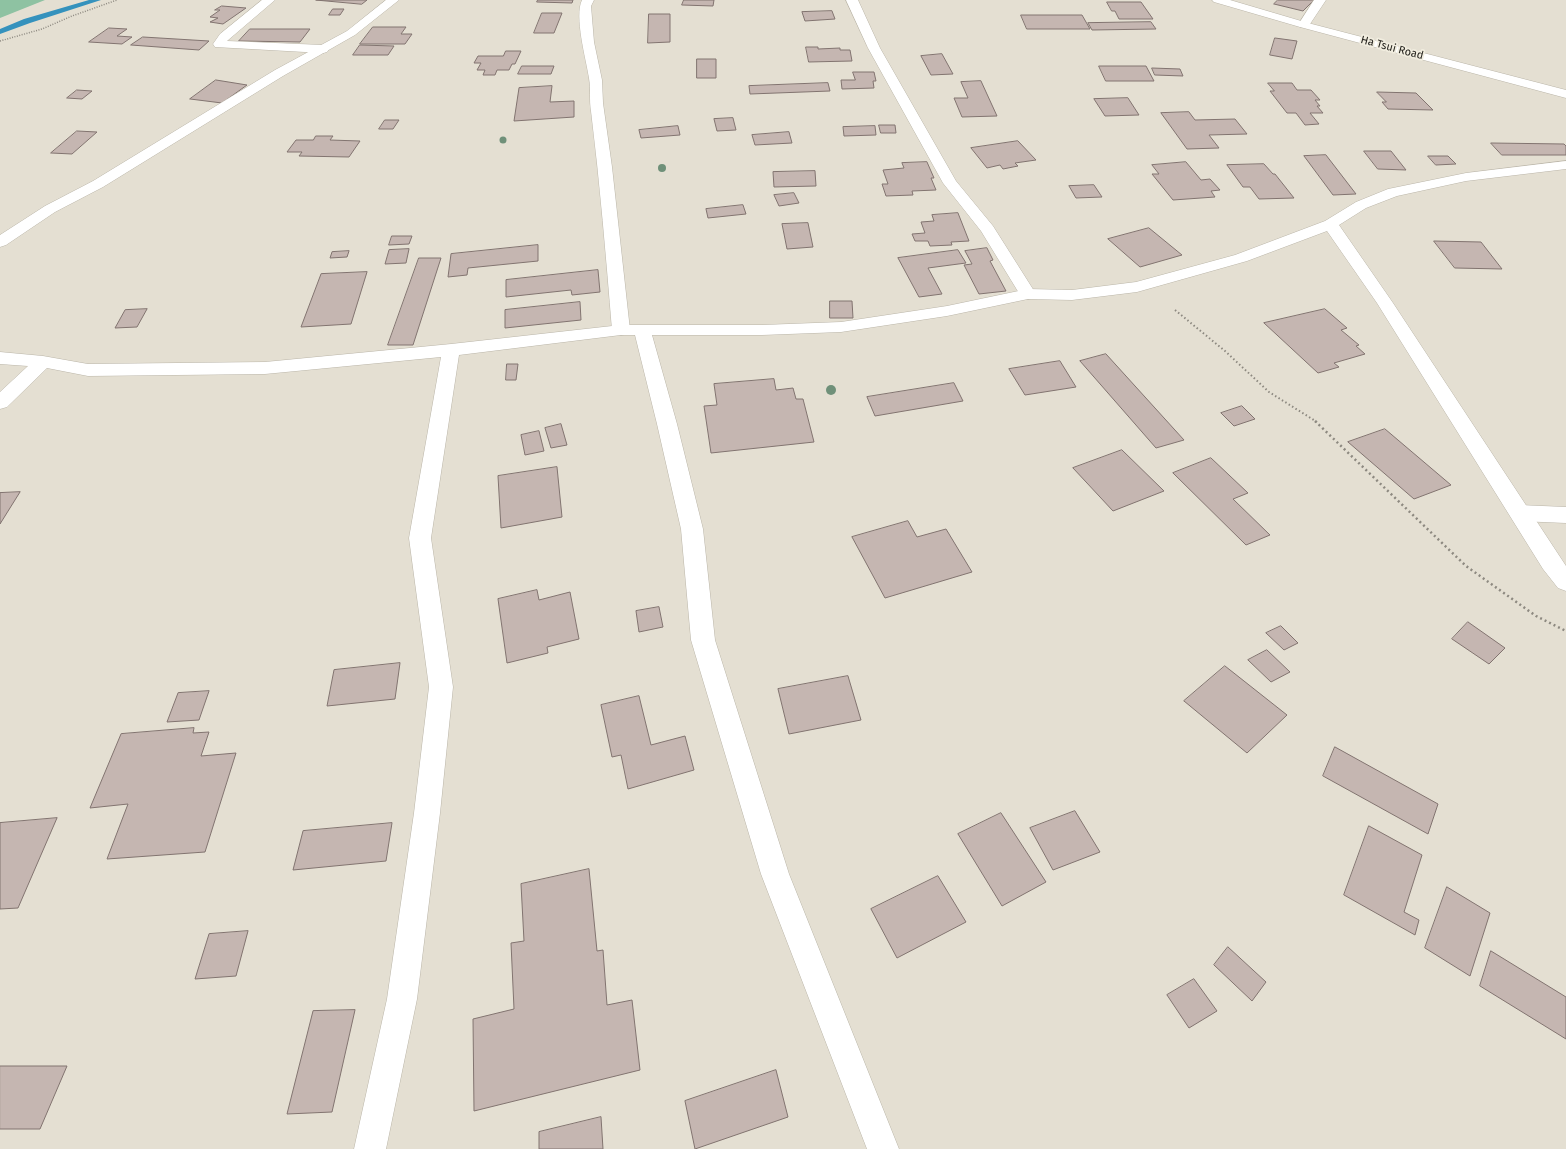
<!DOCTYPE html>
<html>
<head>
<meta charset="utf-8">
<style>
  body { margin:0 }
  canvas { display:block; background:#e4dfd2 }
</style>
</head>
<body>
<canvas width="1566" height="1149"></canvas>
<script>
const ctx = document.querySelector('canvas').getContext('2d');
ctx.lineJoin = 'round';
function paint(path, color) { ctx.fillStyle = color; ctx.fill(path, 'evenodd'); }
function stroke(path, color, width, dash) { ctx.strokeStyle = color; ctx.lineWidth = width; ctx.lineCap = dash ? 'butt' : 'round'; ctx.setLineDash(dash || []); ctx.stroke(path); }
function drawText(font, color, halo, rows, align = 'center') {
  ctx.font = font + ' "Fira Sans",sans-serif'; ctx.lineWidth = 3.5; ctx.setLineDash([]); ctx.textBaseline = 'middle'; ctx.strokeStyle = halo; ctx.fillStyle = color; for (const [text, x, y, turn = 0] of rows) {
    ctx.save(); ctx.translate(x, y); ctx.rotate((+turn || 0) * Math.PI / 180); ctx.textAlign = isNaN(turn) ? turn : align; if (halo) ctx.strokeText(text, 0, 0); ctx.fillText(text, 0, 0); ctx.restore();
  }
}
const green = new Path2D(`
  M0,0H45L0,18Z`);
const stream = new Path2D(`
  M89,0H101L30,23L0,34V29L24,19Z`);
const building = new Path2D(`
  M316,0H367L362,4Z
  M538,0H573L572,3L537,2Z
  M684,0H714L713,6L682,5Z
  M1278,0H1314L1303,11L1274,4Z
  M1107,2H1141L1153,19H1119L1115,11H1112Z
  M222,6L246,8L223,24L210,22L218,18L210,17L220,10H215Z
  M333,9H344L340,15H329Z
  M832,11L835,19L805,21L802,12Z
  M542,13H562L554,33H534Z
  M649,14H670V42L648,43Z
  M1021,15H1082L1090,29H1027Z
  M1151,22L1156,29L1092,30L1088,23Z
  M373,27H406L401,34H412L405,44H360Z
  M109,28L127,29L117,36L132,37L122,44L89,42Z
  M250,29H310L300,42L239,41Z
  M143,37L209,41L199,50L131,45Z
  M1275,38L1297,41L1292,59L1270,55Z
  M360,45L394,46L388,55H353Z
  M806,47H818V49L840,48V50H850L852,61L809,62Z
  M506,51H521L515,64H512L509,70H497L495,75H483L485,70H477L481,63H474L478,56H503Z
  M942,54L953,74L931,75L921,56Z
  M697,59H716V78H697Z
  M522,66H554L551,74H518Z
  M1099,66H1146L1154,81H1106Z
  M1152,68L1180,69L1183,76L1155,75Z
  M853,72H874L876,81H873L874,88L842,89L841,80H855Z
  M216,80L247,85L222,103L190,99Z
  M981,81L997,116L962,117L954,98H968L961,82Z
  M828,83L830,91L750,94L749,86Z
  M1268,83H1292L1297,90H1311L1320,100H1315L1320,106H1317L1323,113H1310L1319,124L1305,125L1296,113H1287L1270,91H1274Z
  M552,86L550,102L574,101V117L514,121L519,88Z
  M77,90L92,91L82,99L67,98Z
  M1377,92L1416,93L1433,110L1388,109L1382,102H1386Z
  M1128,98L1139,115L1105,116L1094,99Z
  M1189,112L1195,120L1235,119L1247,134L1209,135L1219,148L1187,149L1161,113Z
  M733,118L736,130L717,131L714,119Z
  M385,120H399L393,129H379Z
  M879,125H895L896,133H881Z
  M678,126L680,135L641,138L639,130Z
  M875,126L876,135L844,136L843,127Z
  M77,131L97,132L72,154L51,153Z
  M789,132L792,143L755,145L752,135Z
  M316,136H333L330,140L360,141L349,157L299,156L302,152H287L296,140H313Z
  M1018,141L1036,160L1015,163L1018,166L1003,169L1000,165L987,168L971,148Z
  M1491,143L1564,144L1566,146V155H1502Z
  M1364,151H1391L1406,170L1378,169Z
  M1326,155L1356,194L1333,195L1304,156Z
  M1428,156H1448L1456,164L1436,165Z
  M927,162L934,178H931L936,190L912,191L913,195L886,196L882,184H888L883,170L904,168L902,163Z
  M1186,162L1201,180L1210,179L1220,190L1211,191L1215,197L1173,200L1152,174H1159L1152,165Z
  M1264,164L1273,174H1275L1294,198L1259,199L1250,187H1243L1227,165Z
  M815,171L816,186L774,187L773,172Z
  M1094,185L1102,197L1076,198L1069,186Z
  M794,193L799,203L779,206L774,195Z
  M743,205L746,214L708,218L706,209Z
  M958,213L969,241L951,242L952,245L930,246L928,241H915L912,234L925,233L921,222L934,221L932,215Z
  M808,223L813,247L787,249L782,224Z
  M1149,228L1182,255L1140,267L1108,239Z
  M392,236H412L409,244L389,245Z
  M1434,241L1481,242L1502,269L1455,268Z
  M538,245V261L468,268L467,275L448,277L451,254Z
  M987,248L993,260L990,261L1006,291L979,294L964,265L972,264L965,251Z
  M409,249L406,263L385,264L389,250Z
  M958,250L966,263L928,268L942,294L919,297L898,258Z
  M349,251L347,257L330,258L332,252Z
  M419,258H441L413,345H388Z
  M598,270L600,292L572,295L571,290L506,297V280Z
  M367,272L351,324L301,327L321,274Z
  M830,301H852L853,318H830Z
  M580,302L581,320L505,328V310Z
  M147,309L137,327L115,328L125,310Z
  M1325,309L1347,328L1341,330L1359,345L1356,346L1365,354L1334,363L1339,367L1318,373L1264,323Z
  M1106,354L1184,440L1156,448L1080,361Z
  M1060,361L1076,387L1025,395L1009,369Z
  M507,364H518L516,380H506Z
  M774,379L776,390L793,388L796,399H803L814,442L711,453L704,406L717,405L714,384Z
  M954,383L963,401L875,416L867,397Z
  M1242,406L1255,419L1234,426L1221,413Z
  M561,424L567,445L551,448L545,428Z
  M1385,429L1451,485L1414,499L1348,442Z
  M539,431L544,451L525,455L521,435Z
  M1122,450L1164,491L1113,511L1073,468Z
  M1211,458L1248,493L1233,499L1270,535L1246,545L1173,473Z
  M557,467L562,517L501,528L498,476Z
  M20,492L0,524V493Z
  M908,521L917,537L946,529L972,572L885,598L852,537Z
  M537,590L539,600L570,592L579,639L547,647L548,653L507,663L498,599Z
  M659,607L663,627L639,632L636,611Z
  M1468,622L1505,648L1489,664L1452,639Z
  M1281,626L1298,643L1284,650L1266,633Z
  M1267,650L1290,672L1271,682L1248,660Z
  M400,663L395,699L327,706L334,670Z
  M1225,666L1287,715L1247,753L1184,701Z
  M848,676L861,720L789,734L778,689Z
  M209,691L199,720L167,722L178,693Z
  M639,696L651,745L685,736L694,770L628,789L621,755L612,757L601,705Z
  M194,728L193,733L209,732L201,756L236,753L205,852L107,859L128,804L90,808L121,734Z
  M1335,747L1438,804L1428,834L1323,776Z
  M1075,811L1100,852L1053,870L1030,828Z
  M1001,813L1046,882L1002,906L958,834Z
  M57,818L18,908L0,909V823Z
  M392,823L386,861L293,870L303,831Z
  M1369,826L1422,855L1404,912L1419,920L1415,935L1344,895Z
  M589,869L597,951L603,950L607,1005L632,1000L640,1070L474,1111L473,1019L514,1009L511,943L524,941L521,884Z
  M938,876L966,922L897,958L871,909Z
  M1447,887L1490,913L1470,976L1425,948Z
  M248,931L236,976L195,979L209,934Z
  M1228,947L1266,982L1252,1001L1214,965Z
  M1491,951L1566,997V1039L1480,986Z
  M1194,979L1217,1011L1189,1028L1167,995Z
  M355,1010L332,1112L287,1114L313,1011Z
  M0,1066H67L40,1129H0Z
  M776,1070L788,1117L695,1149L685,1101Z
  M601,1117L603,1149H539V1132Z`);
const pathFar2 = new Path2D(`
  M0,41L42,29L72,16L117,0`);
const pathFar1 = new Path2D(`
  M1175,310L1225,351L1269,392L1317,422`);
const path = new Path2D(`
  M1315,421L1466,566L1536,616L1566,631`);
const service = new Path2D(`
  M262,0H275L227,41L323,45L327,46L329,49L327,52L323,53L215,47L213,44L220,34Z
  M582,0H594L591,6L594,42L602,80L603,103L612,167L630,330L627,334L621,335L615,334L612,330C606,257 600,184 591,111C589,100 591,89 589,78C586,59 574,16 582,0Z
  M846,0H858L880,48L956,181L993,226L1036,294L1034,298L1028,299L1022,298L981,231L943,183L868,48Z
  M1314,0H1326L1308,27H1300L1298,25Z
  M1519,505L1566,507V523L1519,521L1512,518L1509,513L1512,508Z`);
const minor = new Path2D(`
  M386,0H399L355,35L283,76L103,187L55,212L6,245L0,247V235L45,206L93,181L275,70L347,31Z
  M1566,161V169L1466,181L1397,196L1366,208L1339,225L1393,303L1566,566V591L1558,588L1543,569L1377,303L1327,231L1247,261L1137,292L1072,300L1028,299L947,316L841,332L762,335H652L677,424L703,529L715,640L789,874L899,1149H867L761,874L691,640L681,529L657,424L635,335H621L459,355L431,538L453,687L440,813L417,999L386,1149H354L387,999L414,813L429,687L409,538L441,357L265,374L88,376L47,368L7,407L0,409V392L28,366L0,364V352L43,356L88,364L265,362L451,344L621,325H762L841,322L947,306L1028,289L1072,290L1136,282L1235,255L1325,221L1356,202L1388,189L1466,173Z`);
const tertiary = new Path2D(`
  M1212,0H1230L1308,23L1566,90V98L1300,27L1214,2Z`);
const trees = [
  [503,140,3.5],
  [662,168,4],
  [831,390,5]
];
const farStreetnames = [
  ["Ha Tsui Road",1392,48,15]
];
paint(green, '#8ec2a2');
paint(stream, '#3592bd');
paint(building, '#c5b6b1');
stroke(building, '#827470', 1);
stroke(service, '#bab5a8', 1);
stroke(minor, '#bab5a8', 1);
stroke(tertiary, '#bab5a8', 1);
stroke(pathFar2, '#8d8980', 1.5, [1, 1.5]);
stroke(pathFar1, '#8d8980', 2, [1.5, 2.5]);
stroke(path, '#8d8980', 2.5, [2, 3]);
paint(service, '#fff');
paint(minor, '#fff');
paint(tertiary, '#fff');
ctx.fillStyle = '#6f9079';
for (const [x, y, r] of trees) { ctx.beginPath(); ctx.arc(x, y, r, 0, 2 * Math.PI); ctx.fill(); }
drawText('11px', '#24221d', '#f1eddf', farStreetnames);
</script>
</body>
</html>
